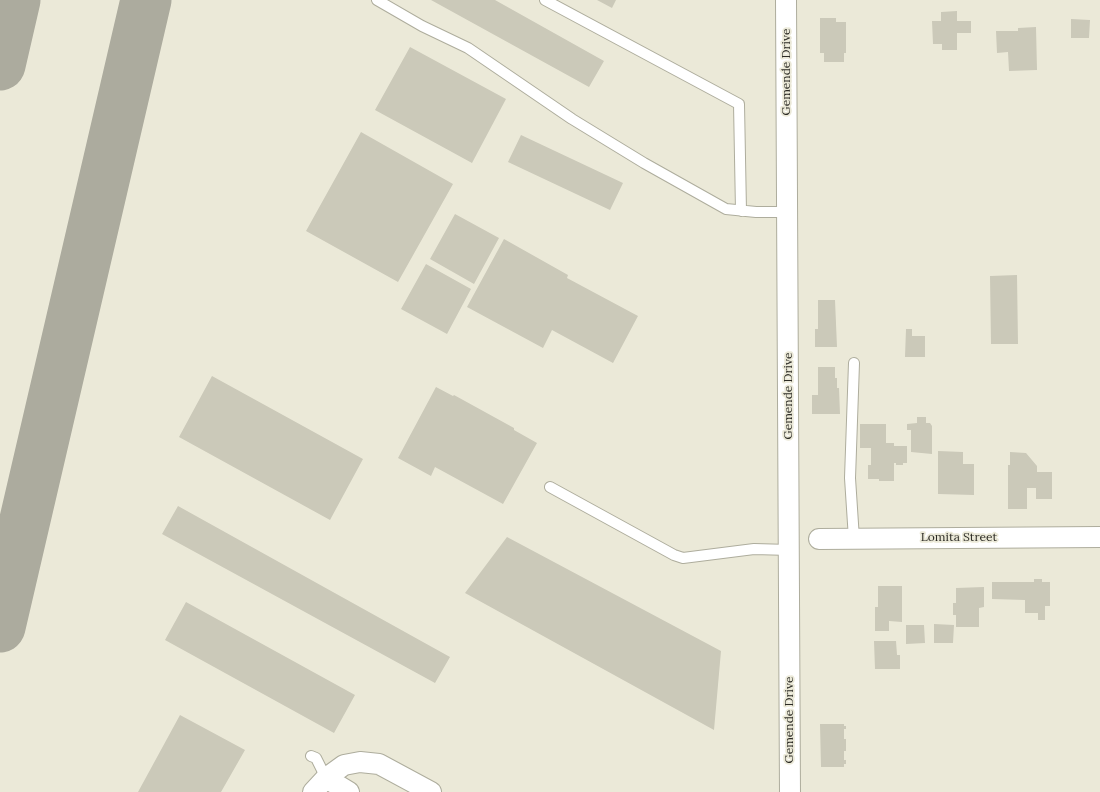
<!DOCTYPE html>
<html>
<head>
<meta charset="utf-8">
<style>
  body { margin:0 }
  canvas { display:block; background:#ebe9d8 }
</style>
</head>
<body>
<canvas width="1100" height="792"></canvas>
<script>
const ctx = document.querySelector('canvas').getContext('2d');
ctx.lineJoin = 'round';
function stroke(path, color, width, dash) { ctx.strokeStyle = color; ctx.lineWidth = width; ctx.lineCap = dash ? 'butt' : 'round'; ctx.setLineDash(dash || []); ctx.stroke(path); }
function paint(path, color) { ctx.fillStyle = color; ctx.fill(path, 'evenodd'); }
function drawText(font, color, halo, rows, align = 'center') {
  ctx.font = font + ' Lora,serif'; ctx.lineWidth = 3.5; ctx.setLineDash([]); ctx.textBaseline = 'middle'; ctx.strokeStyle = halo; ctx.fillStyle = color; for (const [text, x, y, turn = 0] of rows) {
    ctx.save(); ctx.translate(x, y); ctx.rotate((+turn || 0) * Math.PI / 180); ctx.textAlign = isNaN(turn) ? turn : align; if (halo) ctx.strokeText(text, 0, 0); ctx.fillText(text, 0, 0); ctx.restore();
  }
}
const taxiway = new Path2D(`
  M0,65L15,0
  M0,627L146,0`);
const building = new Path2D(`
  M431,0H495L604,61L589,87Z
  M597,0H616L612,8Z
  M957,11V21H971V33H957V50H942V44H933L932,21H941V12Z
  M820,18H836V22H846V53H844V62H824V53H820Z
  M1071,19L1090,20L1089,38H1071Z
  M1036,27L1037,70L1009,71L1008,52L997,53L996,31H1018V28Z
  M410,47L506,99L472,163L375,110Z
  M361,132L453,184L398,282L306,231Z
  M521,135L623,183L610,210L508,162Z
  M455,214L499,238L474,284L430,259Z
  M504,239L568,275L567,278L638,316L613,363L552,330L543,348L467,307Z
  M426,264L471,289L447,334L401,309Z
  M1017,275L1018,344H991L990,276Z
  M818,300H835L837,347H815V329H818Z
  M906,329H912V336H925V357H905Z
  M818,367H835V378H837V388H839L840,414H812V395H818Z
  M212,376L363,459L330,520L179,437Z
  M436,387L453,396L454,395L514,428V430L537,443L503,504L435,467L431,476L398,458Z
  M917,417H926V423H930L932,426V454L911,452V430H907V424L917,423Z
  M860,424H886V443H894V446H907V463H903V465H896V463H894V481H879V479H868V465H871V448H860Z
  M938,451L963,452V464H974V495L938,494Z
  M1010,452L1026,453L1037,466V472H1052V499H1036V488H1027V509H1008V465H1010Z
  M178,506L450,657L435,683L162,534Z
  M507,537L721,651L714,730L465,593Z
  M1034,579H1042V582H1050V606H1045V620H1038V613H1025V600L992,599V582H1034Z
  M878,586H902V622L889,621V631H875V607H878Z
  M984,587V607L979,608V627H956V615H953V603H956V588Z
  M186,602L355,695L334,733L165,640Z
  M934,624L954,625L953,643H934Z
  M906,625H924L925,643L906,644Z
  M874,641H896L897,655H900V669H875Z
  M180,715L245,750L221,792H138Z
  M820,724H844V726H846V729H844V739H846V751H844V760H846V764H844V767H821Z`);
const lane = new Path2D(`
  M377,0L422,26L468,48L572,119L644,163L726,209L756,212H788
  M545,0L739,104L741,211
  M854,363L850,478L854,539
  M550,487L674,555L683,558L754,549L790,550
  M311,756L316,758L326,778`);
const street = new Path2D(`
  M786,0L790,792
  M819,539L1100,537
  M326,778L349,792
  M313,792L326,778L344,765L360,762L379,764L431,792`);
const streetNames = [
  ["Gemende Drive",787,72,-90],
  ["Gemende Drive",789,396,-90],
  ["Lomita Street",959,538],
  ["Gemende Drive",790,720,-90]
];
stroke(taxiway, '#acab9e', 51);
paint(building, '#cbc9b9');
stroke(lane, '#aead9d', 12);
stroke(street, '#aead9d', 22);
stroke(lane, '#fff', 10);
stroke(street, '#fff', 20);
drawText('12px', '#2c2b25', '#ebe9d8', streetNames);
</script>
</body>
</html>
